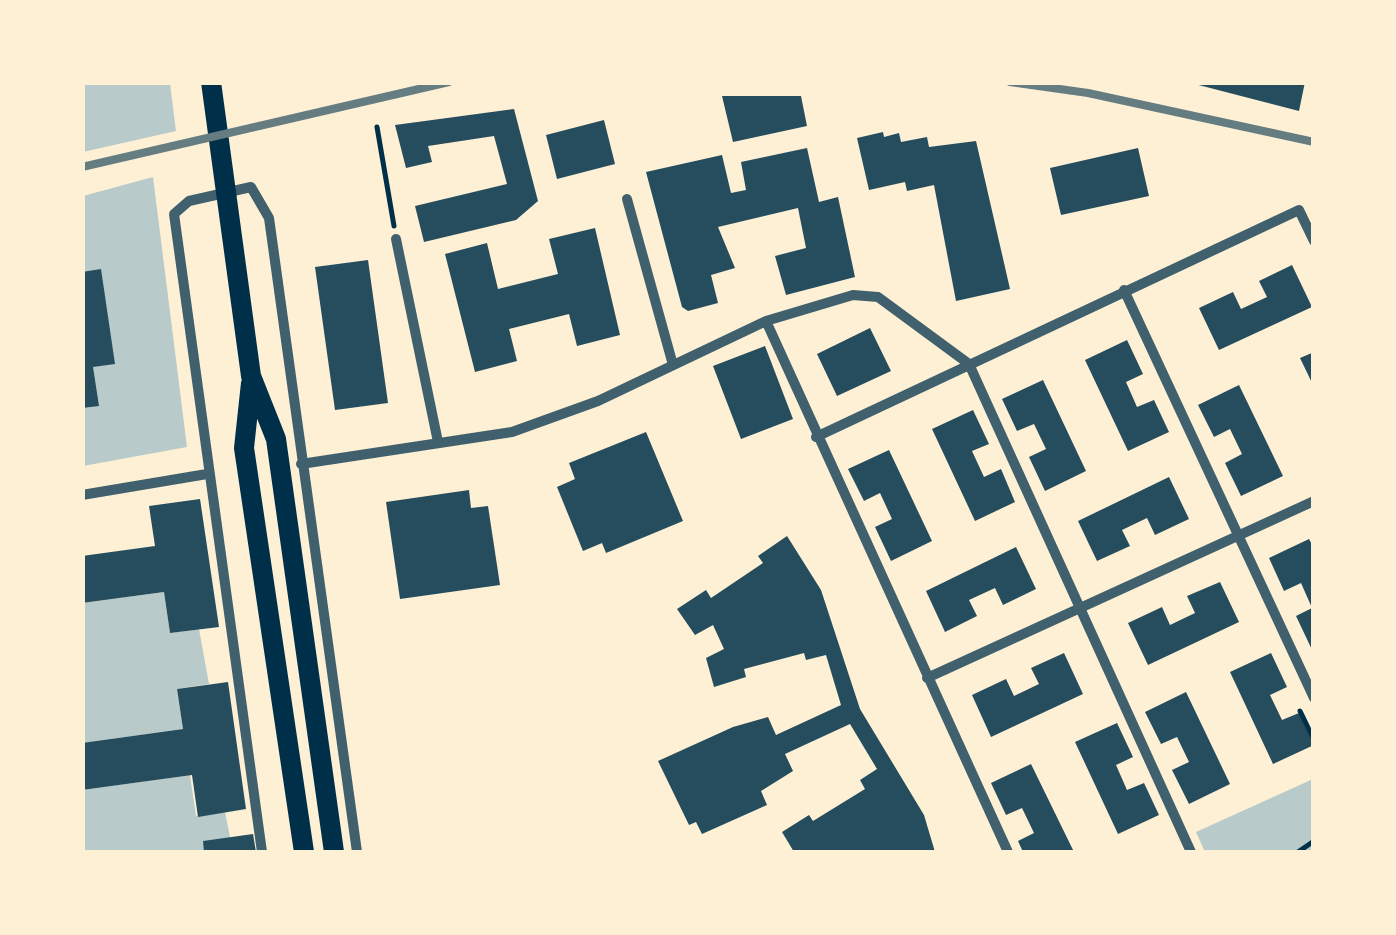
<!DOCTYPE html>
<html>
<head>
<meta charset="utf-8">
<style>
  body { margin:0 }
  #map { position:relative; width:1396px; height:935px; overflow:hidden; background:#fdf0d5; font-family:"Work Sans",sans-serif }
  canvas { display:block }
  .frame { position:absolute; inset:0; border:85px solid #fdf0d5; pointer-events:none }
</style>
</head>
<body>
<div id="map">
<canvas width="1396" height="935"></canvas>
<div class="frame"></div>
</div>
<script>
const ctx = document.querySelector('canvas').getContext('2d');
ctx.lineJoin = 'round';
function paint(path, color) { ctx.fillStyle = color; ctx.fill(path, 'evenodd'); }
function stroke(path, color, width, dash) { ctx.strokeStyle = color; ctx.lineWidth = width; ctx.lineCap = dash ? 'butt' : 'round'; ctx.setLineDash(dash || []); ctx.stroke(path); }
const green = new Path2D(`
  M82,83H170L176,131L83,152Z
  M153,177L187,447L83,466V196Z
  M164,592L170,633L199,629L209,684L177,689L183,729L83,743L82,603Z
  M190,775L196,816L225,812L233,852H83L82,790Z
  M1313,779V852H1205L1196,832Z`);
const building = new Path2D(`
  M1187,82H1305L1299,111Z
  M722,96H801L807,126L733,142Z
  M514,109L538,201L516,220L424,242L415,206L507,184L494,136L428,146L432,162L406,168L395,125Z
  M604,120L615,164L557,179L546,135Z
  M883,132L884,137L899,133L901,142L927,137L929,147L976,141L1010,289L956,301L934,185L907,191L905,182L869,190L857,138Z
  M807,148L819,202L838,197L855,277L786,295L775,256L806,248L798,208L718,227L735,268L711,275L718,303L688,311L682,307L646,172L722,155L731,193L746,190L741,162Z
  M1138,148L1149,196L1061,215L1050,168Z
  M595,228L620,335L577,346L569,314L509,329L517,361L475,372L445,254L487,243L498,289L558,274L549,239Z
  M368,260L388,403L335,410L315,267Z
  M1292,265L1312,307L1219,350L1199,308L1233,292L1241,309L1267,297L1259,281Z
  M101,269L115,364L93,367L99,406L82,408V272Z
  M870,328L891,371L837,396L817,354Z
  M1127,340L1143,374L1126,382L1137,407L1154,400L1169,432L1128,451L1085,360Z
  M765,346L793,419L741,439L713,366Z
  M1314,352V387L1300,358Z
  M1043,380L1086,471L1045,491L1029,457L1046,449L1034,424L1017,431L1002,399Z
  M1239,385L1283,476L1241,496L1225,463L1242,454L1230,429L1214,437L1198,405Z
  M973,410L989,444L972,451L984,477L1001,469L1015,502L975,521L932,429Z
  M646,432L683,521L606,553L602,543L583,551L557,487L575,479L569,463Z
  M889,450L932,541L891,561L875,527L892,519L880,493L864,501L848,469Z
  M1169,477L1189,519L1155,535L1147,518L1122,530L1130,546L1097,561L1078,521Z
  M469,490L471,508L488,506L500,585L400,599L386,502Z
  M200,499L219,627L170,633L164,592L82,603V556L155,546L149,506Z
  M787,536L821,590L860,709L924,815L935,852H794L782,832L809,815L813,821L865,789L860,780L877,769L850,724L785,754L793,771L761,791L767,805L702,834L696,822L689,825L658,761L733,727L768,717L776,735L841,705L826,655L806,660L804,653L744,669L746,677L714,687L706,658L724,649L713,625L695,635L677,609L706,590L711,598L763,563L758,556Z
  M1309,539L1314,548V654L1296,616L1312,608L1301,583L1284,591L1269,558Z
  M1016,547L1036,589L1003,605L995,588L969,600L977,616L945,632L926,591Z
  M1220,582L1239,622L1148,665L1128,623L1162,607L1170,625L1195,613L1187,596Z
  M1064,653L1083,694L991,737L972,695L1006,679L1014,696L1039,684L1031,668Z
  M1271,653L1287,687L1270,695L1282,720L1299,713L1314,745L1273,764L1230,672Z
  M228,682L246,809L198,817L192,775L82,790V743L183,729L177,689Z
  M1186,692L1230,784L1189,804L1172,770L1189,762L1177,737L1161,744L1145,712Z
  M1117,723L1133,757L1116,765L1127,790L1144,783L1159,815L1118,834L1075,742Z
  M1031,764L1074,852H1023L1018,841L1034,833L1022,808L1006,815L991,783Z
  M253,834L256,852H204L203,841Z`);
const path = new Path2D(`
  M377,127L394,226
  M1300,711L1314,740
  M1298,852L1314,841`);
const minor = new Path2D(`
  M627,199L673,365
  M396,239L438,442
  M1124,290L1314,698
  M766,321L1008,852
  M816,437L1299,210L1314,241
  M301,464L512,432L598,401L766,321L853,295L878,297L969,364L1191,852
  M82,495L207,474
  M927,678L1314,501
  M262,852L174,214L189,201L251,187L269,218L357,852`);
const secondary = new Path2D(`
  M211,82L251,376L276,439L334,852
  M251,383L244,448L304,852`);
const rail = new Path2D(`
  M1010,82L1088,93L1314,142
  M82,167L449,82`);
paint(green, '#b9caca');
paint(building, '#264d5e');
stroke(path, '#003049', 5);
stroke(minor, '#3f606c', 10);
stroke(secondary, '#003049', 20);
stroke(rail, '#657d81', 8);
</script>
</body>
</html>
